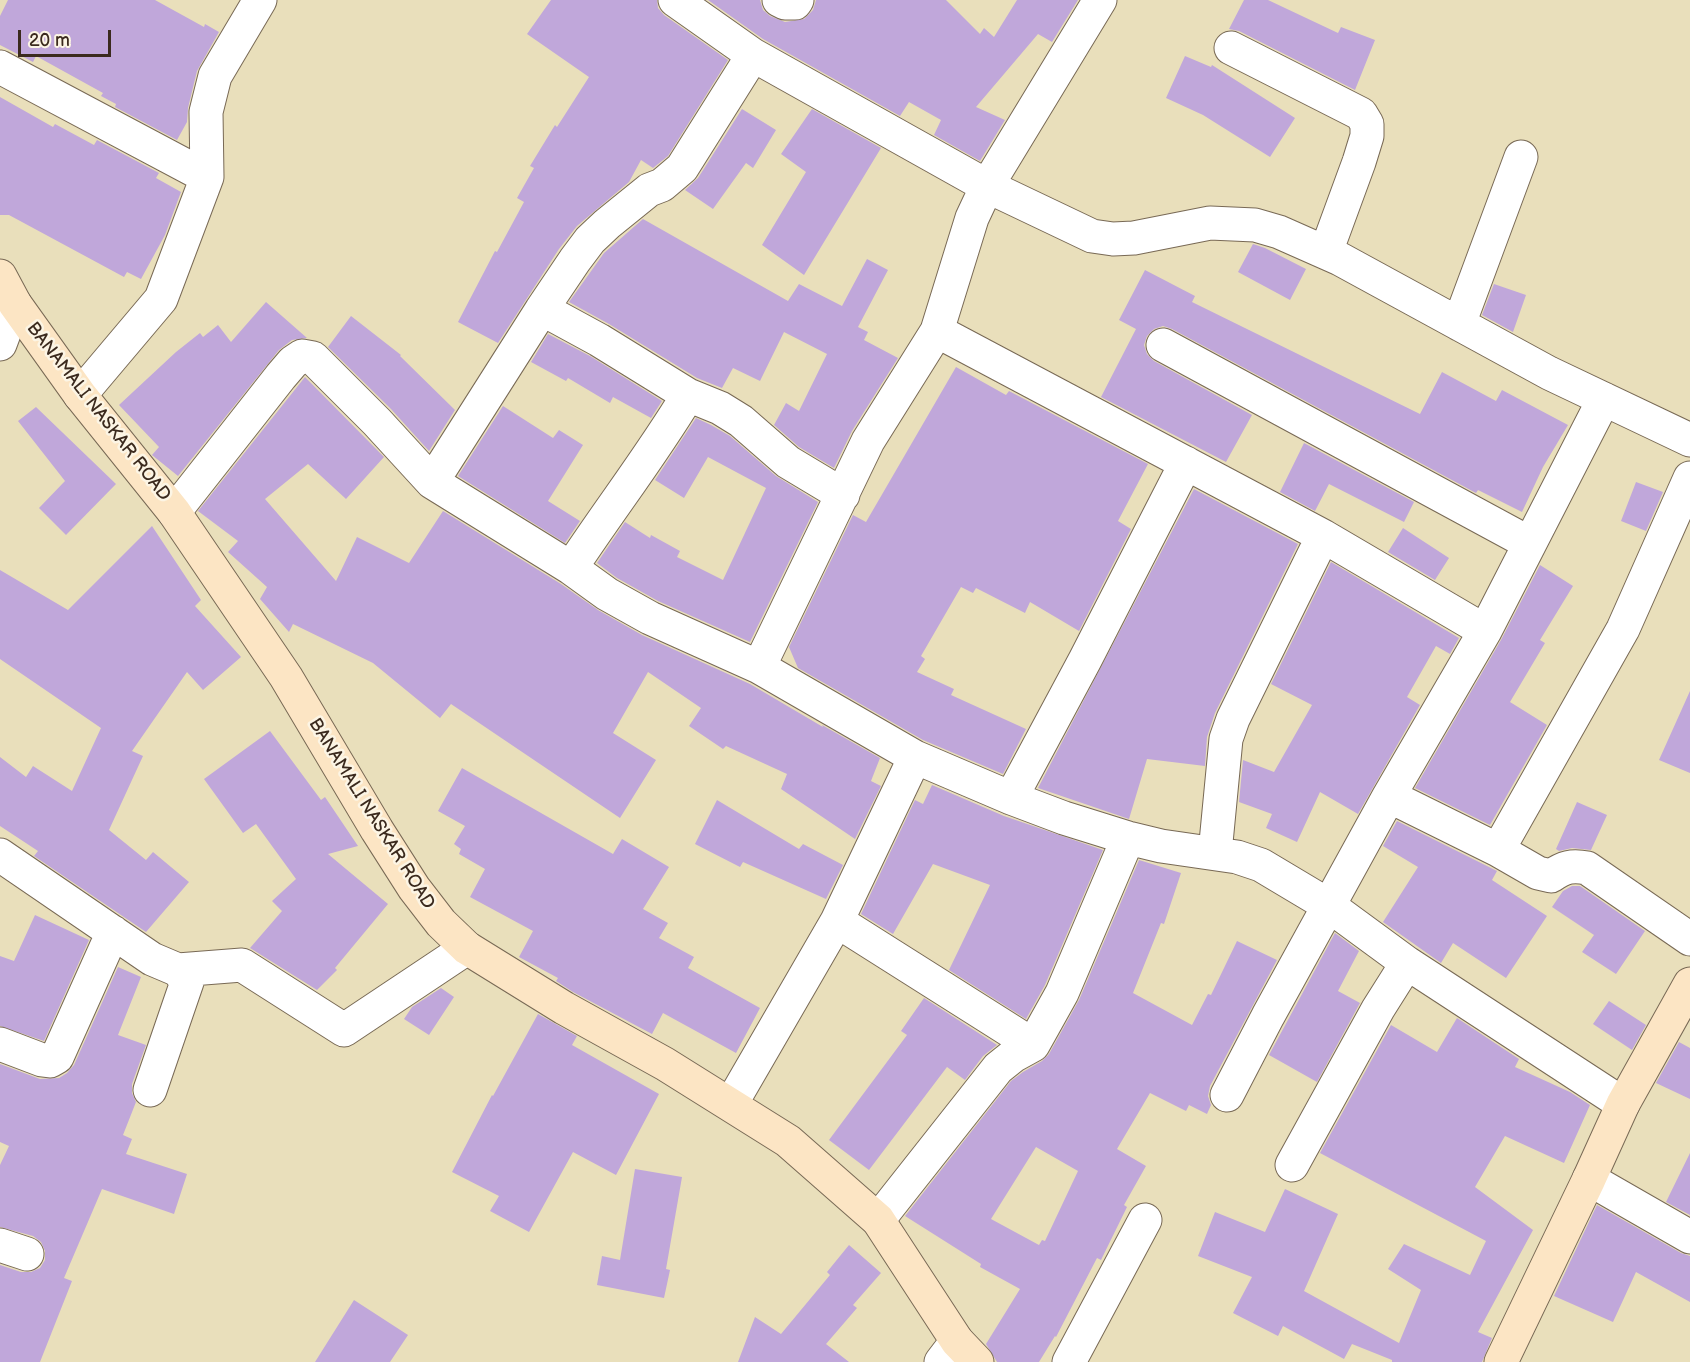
<!DOCTYPE html>
<html>
<head>
<meta charset="utf-8">
<style>
  body { margin:0 }
  #map { position:relative; width:1690px; height:1362px; overflow:hidden; background:#e9dfbb; font-family:"Balsamiq Sans",sans-serif }
  canvas { display:block }
  .scale { position:absolute; left:18px; top:30px; width:93px; height:27px; box-sizing:border-box; border:3px solid #3b2a1e; border-top:0; padding-left:8px; font-size:18px; line-height:21px; white-space:nowrap; color:#3b2a1e; -webkit-text-stroke:4px #fcf5e5; paint-order:stroke }
</style>
</head>
<body>
<div id="map">
<canvas width="1690" height="1362"></canvas>
<div class="scale">20 m</div>
</div>
<script>
const ctx = document.querySelector('canvas').getContext('2d');
ctx.lineJoin = 'round';
function paint(path, color) { ctx.fillStyle = color; ctx.fill(path, 'evenodd'); }
function stroke(path, color, width, dash) { ctx.strokeStyle = color; ctx.lineWidth = width; ctx.lineCap = dash ? 'butt' : 'round'; ctx.setLineDash(dash || []); ctx.stroke(path); }
function drawText(font, color, halo, rows, align = 'center') {
  ctx.font = font + ' "Balsamiq Sans",sans-serif'; ctx.lineWidth = 5; ctx.setLineDash([]); ctx.textBaseline = 'middle'; ctx.strokeStyle = halo; ctx.fillStyle = color; for (const [text, x, y, turn = 0] of rows) {
    ctx.save(); ctx.translate(x, y); ctx.rotate((+turn || 0) * Math.PI / 180); ctx.textAlign = isNaN(turn) ? turn : align; if (halo) ctx.strokeText(text, 0, 0); ctx.fillText(text, 0, 0); ctx.restore();
  }
}
const building = new Path2D(`
  M8,0H155L204,27L205,24L219,32L197,71L188,108L187,122L177,140L115,107L116,104L101,96L103,93L36,56L33,62L0,45V16Z
  M551,0H657L658,8L664,15L728,60L668,156L653,168L641,160L629,182L577,226L559,249L498,343L458,322L495,251L497,252L524,202L517,198L534,168L530,166L555,125L557,127L589,77L527,34Z
  M708,0H760L763,10L770,16L785,22L804,19L813,10L816,0H946L980,34L984,28L994,37L1017,0H1078L1052,42L1038,34L976,107L1005,120L980,161L934,135L941,120L909,102L900,116L763,39Z
  M1244,0H1268L1338,33L1341,27L1375,40L1355,90L1239,31L1229,29Z
  M1185,56L1211,67L1212,65L1295,118L1270,157L1203,115L1166,98Z
  M0,97L53,127L55,124L94,145L97,140L159,173L156,178L181,192L165,235L141,279L127,272L124,277L9,215H0Z
  M742,109L776,130L753,168L746,163L713,209L685,190L698,178Z
  M812,109L881,148L804,275L762,245L806,172L781,154Z
  M643,219L788,301L799,284L842,306L867,259L888,270L858,327L868,332L864,340L898,358L852,431L834,468L799,447L774,425L786,403L799,411L827,354L784,332L760,381L733,368L722,388L697,378L609,324L569,302L604,253Z
  M1253,244L1265,248L1306,269L1290,300L1238,272Z
  M1145,270L1195,296L1192,302L1420,414L1442,372L1496,401L1502,390L1568,425L1543,467L1522,512L1478,490L1476,493L1172,329L1163,326L1154,329L1147,336L1144,345L1147,354L1154,361L1252,415L1226,462L1101,397L1136,329L1119,320Z
  M1494,284L1526,295L1513,332L1482,315Z
  M266,302L307,338L292,340L279,350L178,476L152,455L159,447L119,405L176,352L200,333L203,337L218,325L231,342Z
  M351,316L401,355L400,356L455,410L429,451L391,409L328,347Z
  M548,334L590,356L662,401L651,418L613,397L610,403L568,378L566,381L531,362Z
  M956,367L1006,395L1009,391L1148,464L1118,521L1131,529L1079,631L1030,602L1025,613L976,588L973,593L961,587L921,656L925,659L917,672L954,689L951,695L1026,729L1003,774L923,740L798,668L789,647L853,515L866,522Z
  M305,377L384,457L346,499L308,464L265,499L336,581L357,537L409,563L443,511L561,584L598,610L642,635L750,684L823,727L822,725L880,758L871,781L881,786L855,839L781,789L787,774L726,746L723,749L689,726L701,708L648,672L613,733L656,760L620,818L451,704L440,718L373,663L293,624L289,632L260,599L267,587L228,552L238,541L198,511Z
  M503,406L553,438L559,430L583,445L548,501L580,521L565,543L458,476Z
  M36,407L116,484L66,535L39,508L65,481L18,421Z
  M696,418L711,425L730,436L776,476L818,502L750,642L658,601L617,578L597,563L625,522L650,538L651,535L680,551L677,557L723,580L766,488L708,457L684,498L655,480Z
  M1304,443L1414,502L1404,522L1329,484L1315,511L1280,492Z
  M1636,482L1663,492L1646,531L1621,521Z
  M1194,489L1298,544L1215,713L1207,737L1205,766L1147,759L1129,819L1038,788Z
  M152,526L201,600L195,606L241,657L203,690L187,672L132,751L143,756L109,830L146,860L153,852L189,882L146,932L34,856L38,851L0,826V757L26,777L33,766L72,791L101,728L0,659V570L68,610Z
  M1403,528L1449,558L1435,580L1388,552Z
  M1331,562L1459,638L1450,654L1436,646L1407,697L1420,705L1358,814L1320,792L1297,842L1266,828L1272,814L1239,802L1243,760L1274,772L1312,705L1271,684Z
  M1540,565L1573,586L1540,640L1545,643L1510,702L1547,725L1490,825L1415,788L1501,640Z
  M1690,691V773L1659,760Z
  M270,731L321,800L325,797L358,846L328,854L388,904L335,968L337,970L317,990L250,948L282,911L272,901L296,879L256,824L243,833L204,779Z
  M462,768L613,854L622,839L669,867L643,909L668,923L659,938L694,957L688,968L760,1008L736,1053L663,1013L652,1034L573,992L556,981L558,978L519,957L533,931L470,897L485,869L459,854L461,849L454,844L465,826L438,811Z
  M932,785L1004,816L1103,850L1045,985L1026,1019L949,970L990,885L933,864L893,934L861,914L915,800L923,804Z
  M717,800L799,849L803,844L843,865L826,899L743,862L740,867L695,844Z
  M1577,802L1607,815L1591,850L1572,848L1559,851L1556,849Z
  M1397,821L1497,871L1492,880L1547,916L1506,978L1453,943L1441,963L1383,922L1418,867L1383,846Z
  M1139,860L1181,873L1164,924L1161,923L1133,993L1192,1025L1208,994L1211,995L1237,941L1277,960L1210,1086L1208,1096L1211,1105L1207,1114L1189,1105L1186,1111L1150,1093L1117,1149L1146,1166L1124,1205L1127,1207L1101,1260L1097,1258L1056,1337L1055,1336L1039,1362H997L986,1344L1020,1289L980,1267L981,1264L905,1216L1011,1081L1023,1072L1042,1061L1049,1054L1079,1000ZM1036,1147L1078,1171L1045,1241L1042,1240L1039,1245L991,1219Z
  M1572,886H1580L1645,931L1616,974L1582,952L1594,935L1552,907L1563,891Z
  M35,915L89,940L44,1041L0,1026V956L14,961Z
  M1335,933L1359,951L1338,991L1360,1003L1317,1082L1269,1055Z
  M118,967L141,977L118,1035L146,1045L132,1084V1093L136,1102L123,1135L132,1139L126,1154L187,1174L174,1214L102,1189L64,1278L72,1281L40,1362H0V1265L21,1272H31L40,1268L45,1260V1251L41,1242L33,1236L0,1227V1165L9,1146L0,1142V1064L40,1079L59,1078L67,1073L74,1065Z
  M441,988L454,997L429,1035L404,1019L412,1007Z
  M924,998L997,1045L983,1056L965,1080L947,1067L869,1170L829,1140L907,1035L901,1031Z
  M1609,1001L1646,1025L1632,1050L1593,1024Z
  M538,1014L577,1036L572,1045L659,1094L616,1175L573,1152L529,1232L490,1211L499,1196L452,1172L492,1095L493,1096Z
  M1457,1018L1519,1059L1515,1067L1570,1092L1590,1105L1564,1163L1505,1136L1475,1187L1533,1230L1478,1332L1492,1338L1482,1362H1392V1360L1352,1344L1344,1359L1283,1326L1278,1336L1233,1313L1252,1277L1198,1256L1215,1212L1265,1232L1285,1189L1338,1214L1304,1291L1399,1343L1421,1290L1388,1269L1404,1244L1470,1275L1486,1241L1320,1153L1391,1025L1437,1052Z
  M1679,1042L1690,1048V1099L1656,1083Z
  M1690,1153V1215L1666,1202Z
  M635,1169L682,1177L666,1269L670,1270L664,1298L597,1285L602,1256L620,1260Z
  M1597,1205L1681,1253L1690,1256V1302L1636,1272L1613,1322L1554,1296Z
  M849,1245L881,1273L853,1305L857,1308L826,1344L849,1362H738L755,1317L781,1334L830,1275L827,1272Z
  M354,1300L408,1335L390,1362H315Z`);
const street = new Path2D(`
  M675,0L753,55L987,186L1092,236L1113,239L1134,238L1210,223L1255,225L1279,232L1340,259L1549,373L1690,440
  M779,0L785,3H795L797,0
  M1100,0L987,186L972,218L937,331L868,441L759,667L915,757L1011,798L1064,818L1128,838L1161,846L1237,857L1261,865L1328,905L1407,963L1623,1104
  M1231,48L1361,114L1367,124V136L1359,162L1326,252
  M0,67L207,177
  M542,309L599,340L688,395L720,408L741,421L788,462L843,495
  M1459,324L1521,157
  M937,331L1323,536L1485,631
  M0,344L15,304
  M1163,345L1529,543
  M80,395L161,299L207,177L206,112L215,76L260,0
  M432,482L571,568L607,594L650,618L759,667
  M174,512L281,376L293,362L302,356L313,358L377,422L432,482L542,309L575,260L590,240L607,224L649,190L662,185L682,168L753,55
  M571,568C609,510 652,455 688,395
  M1389,796L1498,850L1538,873L1551,876C1564,867 1572,865 1587,868L1690,939
  M1011,798L1085,660L1186,463
  M1498,850L1623,629L1690,478
  M1215,853L1226,739L1233,719L1323,536
  M0,855L152,959L178,970L187,982L150,1090
  M837,921L1033,1045
  M178,970L242,965L344,1030L467,948
  M0,1044L42,1060L50,1061L57,1057L113,932
  M1227,1095L1268,1016L1389,796L1485,631L1604,399
  M731,1104L837,921L915,757
  M1292,1165L1378,1009L1407,963
  M1589,1179L1690,1237
  M878,1220L998,1068L1013,1056L1033,1045L1062,993L1128,838
  M0,1245L27,1254
  M941,1362L957,1341
  M1069,1362L1145,1220`);
const secondary = new Path2D(`
  M0,276L15,304L80,395L174,512L286,677L377,830L414,888L441,923L467,948L564,1008L665,1064L788,1141L878,1220L957,1341L977,1362
  M1501,1362L1589,1179L1623,1104L1690,984`);
const streetNames = [
  ["BANAMALI NASKAR ROAD",98,412,52],
  ["BANAMALI NASKAR ROAD",371,814,58]
];
paint(building, '#c0a7da');
stroke(street, '#786955', 35);
stroke(secondary, '#786955', 35);
stroke(street, '#fff', 33);
stroke(secondary, '#fce5c4', 33);
drawText('18px', '#3b2a1e', '#fcf5e5', streetNames);
</script>
</body>
</html>
